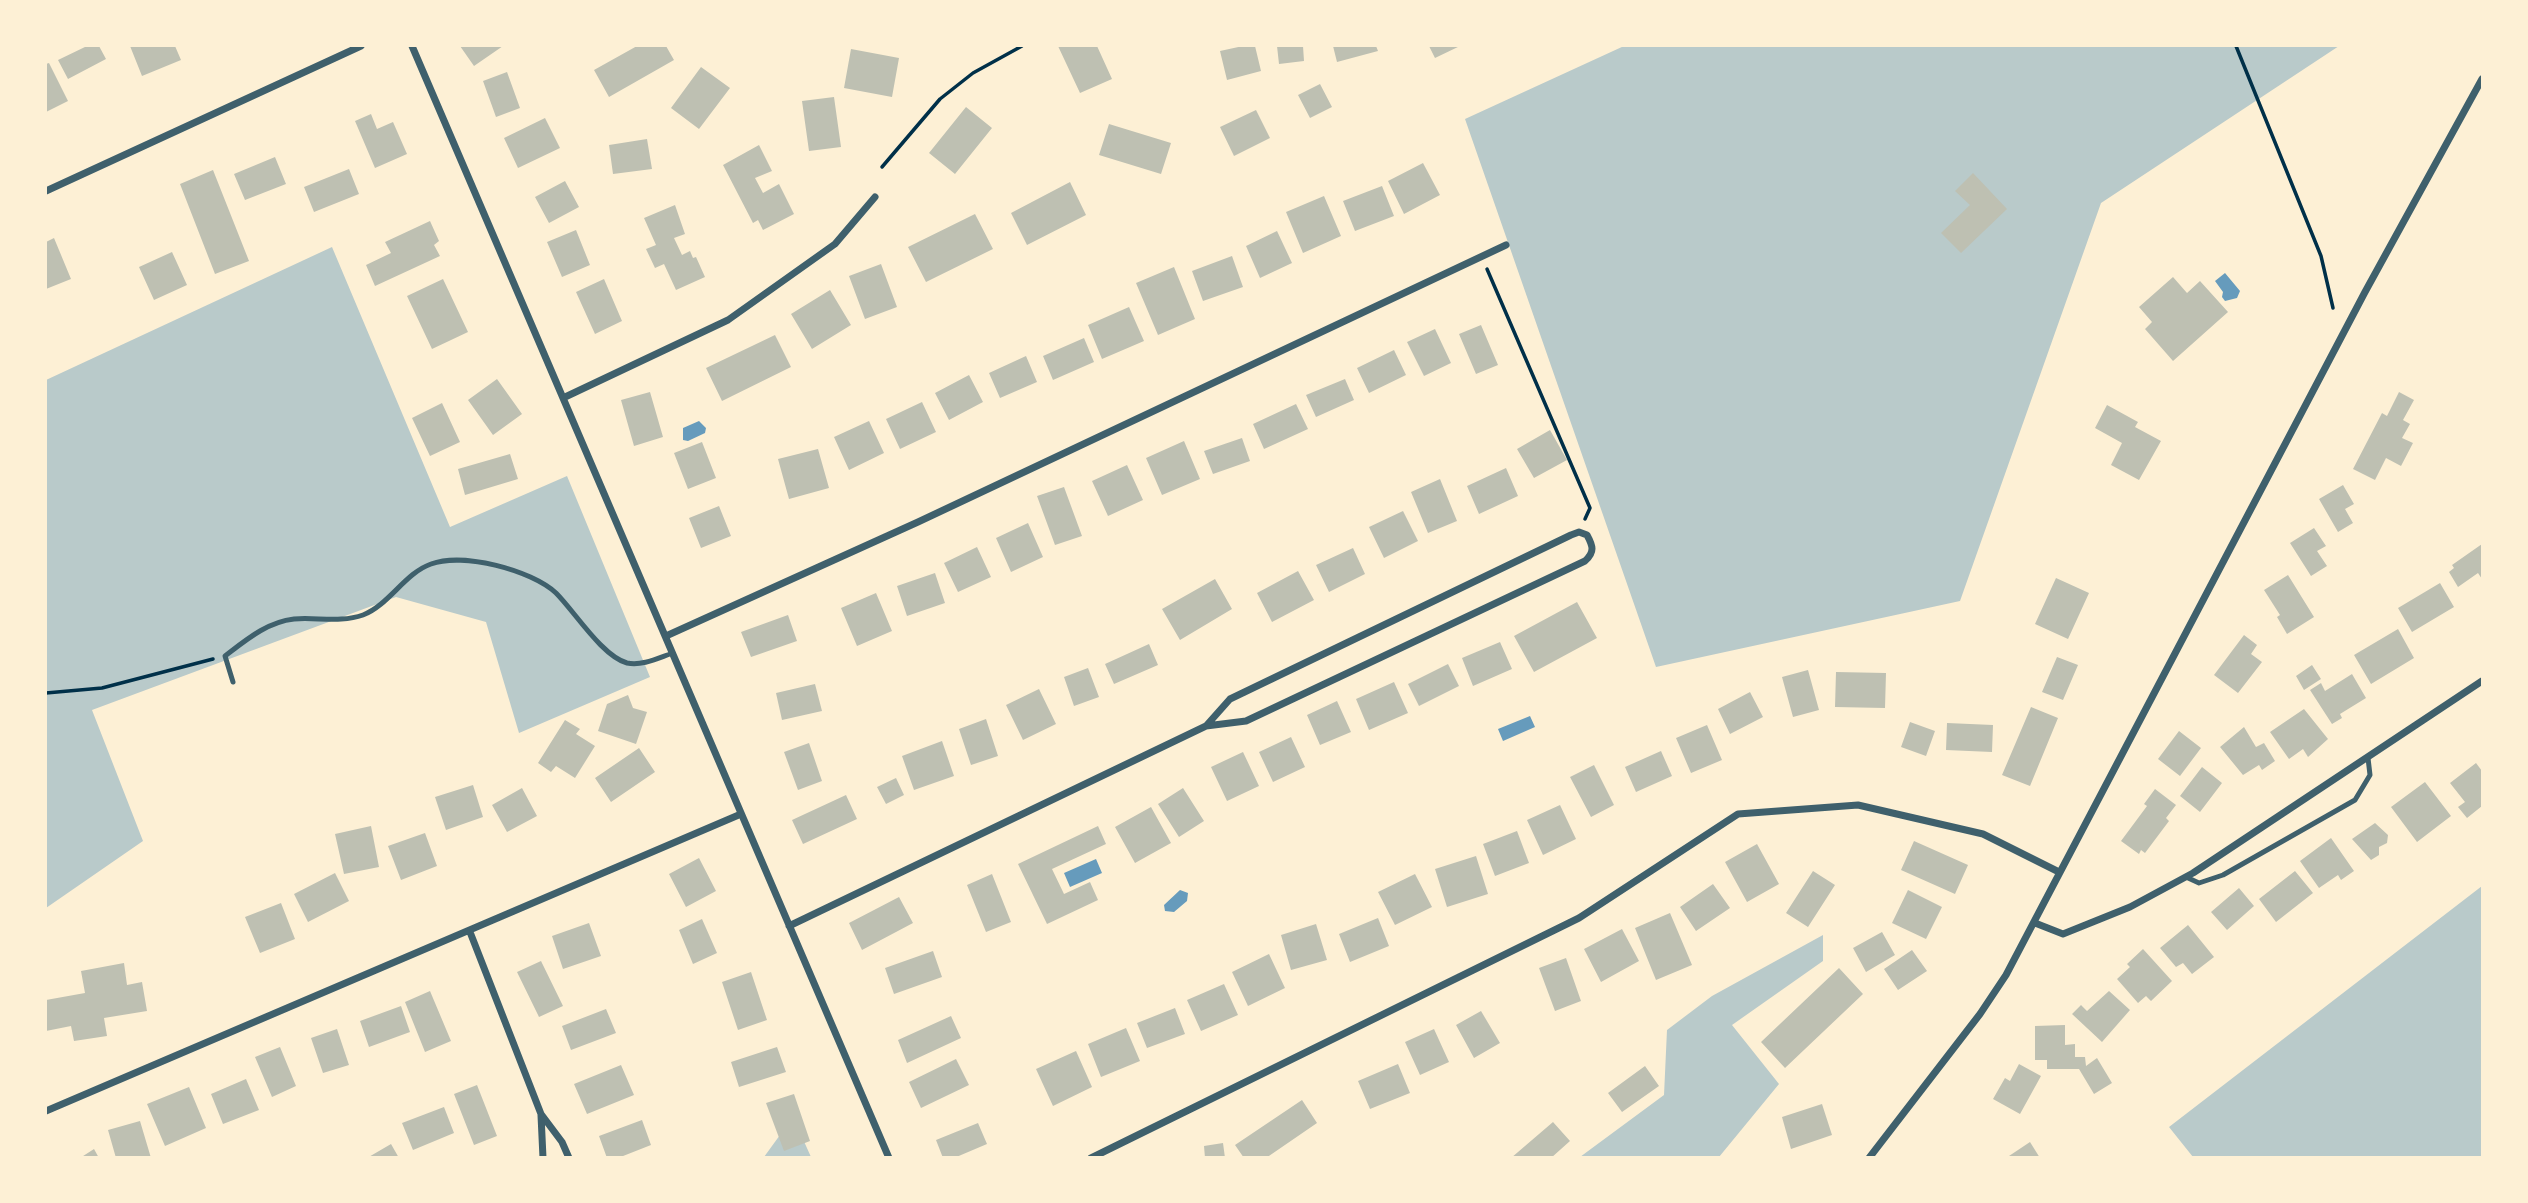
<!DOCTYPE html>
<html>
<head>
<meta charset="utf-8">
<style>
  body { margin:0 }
  #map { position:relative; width:2528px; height:1203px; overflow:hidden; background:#fdf0d5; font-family:"Alegreya Sans",sans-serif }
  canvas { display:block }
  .frame { position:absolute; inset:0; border:47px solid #fdf0d5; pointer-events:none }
</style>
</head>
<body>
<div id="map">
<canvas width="2528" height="1203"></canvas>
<div class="frame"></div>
</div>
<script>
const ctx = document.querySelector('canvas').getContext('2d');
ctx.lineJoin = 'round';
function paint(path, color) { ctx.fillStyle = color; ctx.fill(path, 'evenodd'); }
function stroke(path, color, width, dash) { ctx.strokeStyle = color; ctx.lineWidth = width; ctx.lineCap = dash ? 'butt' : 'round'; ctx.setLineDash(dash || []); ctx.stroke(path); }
const green = new Path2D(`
  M1624,46H2339L2101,203L1960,601L1656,667L1465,119Z
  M332,247L450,527L567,476L650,677L519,733L486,622L396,597L92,710L143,841L46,908V380Z
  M2482,886V1157H2193L2169,1127Z
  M1823,935V961L1732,1025L1779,1084L1719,1157H1580L1664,1095L1667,1030L1712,996Z
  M793,1117L811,1157H764Z`);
const water = new Path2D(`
  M2225,273L2240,291L2237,298L2225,301L2222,297L2223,292L2215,281Z
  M699,421L706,428L705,433L688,441L683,440V428Z
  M1530,716L1535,727L1503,741L1498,729Z
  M1096,859L1102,873L1070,887L1064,873Z
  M1180,890L1188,893L1187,901L1174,912L1165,911L1164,905Z`);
const building = new Path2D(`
  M87,46H99L106,59L68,79L58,60Z
  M130,46H175L181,60L142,76Z
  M460,46H503L474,66Z
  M637,46H666L674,60L609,97L594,70Z
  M1058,46H1097L1112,79L1080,93Z
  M1243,46H1255L1261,71L1227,80L1220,51Z
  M1277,46H1303L1304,61L1279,64Z
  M1333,46H1376L1378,51L1337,62Z
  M1429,46H1460L1435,58Z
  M851,49L899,58L892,97L844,88Z
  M49,63L68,101L46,112V64Z
  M701,67L730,88L699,129L671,108Z
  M507,72L520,108L496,117L483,81Z
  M1320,84L1332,107L1310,118L1298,95Z
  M834,97L841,147L809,151L802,101Z
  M966,107L992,128L955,174L929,153Z
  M1256,110L1270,138L1234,156L1220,127Z
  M371,114L377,129L393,122L407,154L375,168L355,121Z
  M545,118L560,148L518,168L504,138Z
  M1109,124L1171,143L1161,174L1099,155Z
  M647,139L652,169L613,174L609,145Z
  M759,145L772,171L755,178L763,193L779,184L794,214L763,230L758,220L753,223L723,165Z
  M275,157L286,184L245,200L234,174Z
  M1423,163L1440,195L1404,214L1388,181Z
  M349,169L359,194L314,212L304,187Z
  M213,170L249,261L215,274L180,184Z
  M1973,173L2007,209L1961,253L1941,233L1970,205L1955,191Z
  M565,181L579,207L549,223L535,197Z
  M1070,182L1086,215L1027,245L1011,213Z
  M1382,186L1394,216L1355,231L1343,201Z
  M1324,196L1341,236L1303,253L1286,212Z
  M675,205L685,234L674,238L682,255L690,251L693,258L696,257L705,277L676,290L664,264L655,268L646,249L656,245L644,218Z
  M975,214L993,249L926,282L908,247Z
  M430,221L439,241L434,245L440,256L375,286L366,265L391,253L385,242Z
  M576,230L590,265L562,277L547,242Z
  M1277,231L1292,263L1260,278L1246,246Z
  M54,238L71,279L46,289V242Z
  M172,252L187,285L154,300L139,267Z
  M1232,256L1243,287L1203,301L1192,271Z
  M881,264L897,307L865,319L849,276Z
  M1174,267L1195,319L1158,335L1136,283Z
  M2173,277L2187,293L2200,281L2228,312L2173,361L2145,329L2152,322L2139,307Z
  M443,279L468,332L432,349L407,296Z
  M604,279L622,321L595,334L576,292Z
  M830,290L851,325L812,349L791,314Z
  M1129,307L1144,341L1102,359L1088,325Z
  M1481,325L1498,365L1476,374L1459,334Z
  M1435,329L1451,363L1424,376L1407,342Z
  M775,335L791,367L722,401L706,368Z
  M1084,338L1094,362L1053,380L1043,356Z
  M1394,350L1406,375L1369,393L1357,368Z
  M1026,356L1037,382L1000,398L989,373Z
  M969,375L983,402L949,420L935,393Z
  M497,379L522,414L493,435L468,400Z
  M1345,379L1354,400L1316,417L1306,395Z
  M650,392L663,437L634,446L621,400Z
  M2399,392L2414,400L2403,420L2410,424L2402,438L2413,443L2401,466L2386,458L2375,480L2353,469L2382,413L2387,416Z
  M922,402L936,432L900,449L886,419Z
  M442,403L460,442L430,456L412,418Z
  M1296,404L1308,429L1264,449L1253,424Z
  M2107,405L2138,422L2135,427L2161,441L2139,480L2111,465L2122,443L2095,428Z
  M869,421L884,453L849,470L834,437Z
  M1550,430L1567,460L1534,478L1517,449Z
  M1242,438L1250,461L1213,474L1204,451Z
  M1184,441L1200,479L1162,495L1146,458Z
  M702,442L716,478L688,489L674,453Z
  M818,449L829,488L789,499L778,459Z
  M510,454L518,479L465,495L458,469Z
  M1127,465L1143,500L1108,516L1092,481Z
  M1506,468L1518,496L1479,514L1467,486Z
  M1440,479L1457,521L1428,533L1411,492Z
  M2343,485L2354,504L2345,509L2353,523L2338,532L2319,499Z
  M1064,487L1082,536L1055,545L1037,496Z
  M719,506L731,536L701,548L689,518Z
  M1403,511L1418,541L1384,558L1369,527Z
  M1028,523L1043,557L1011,572L996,538Z
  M2314,528L2326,546L2317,551L2327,566L2311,576L2290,543Z
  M2482,544V579L2478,573L2458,587L2449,572L2454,568L2452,565Z
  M977,547L991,577L958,592L944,563Z
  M1353,548L1365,574L1329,592L1316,565Z
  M1298,571L1314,600L1272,622L1257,593Z
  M935,573L945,603L907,616L897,586Z
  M2288,575L2314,617L2287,634L2277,617L2280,615L2264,590Z
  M2056,578L2089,593L2068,639L2035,624Z
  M1215,579L1232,609L1180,640L1162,609Z
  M2440,583L2454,607L2412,632L2398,608Z
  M876,593L892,631L857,646L841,608Z
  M1577,602L1597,638L1534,672L1514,636Z
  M788,615L797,641L751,657L741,632Z
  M2398,629L2414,658L2371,684L2354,655Z
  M2244,635L2257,645L2251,654L2262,662L2238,693L2214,675Z
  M1500,642L1512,669L1473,686L1462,658Z
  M1149,644L1158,665L1114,684L1105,664Z
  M2057,657L2078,665L2063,700L2042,692Z
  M1448,664L1459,686L1419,706L1408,684Z
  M2312,665L2321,679L2304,690L2296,676Z
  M1088,668L1099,697L1074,706L1064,677Z
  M1808,670L1819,710L1793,717L1782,677Z
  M1836,672L1886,673L1885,708L1835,707Z
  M2352,674L2366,698L2340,714L2342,718L2332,724L2310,690L2321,683L2325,691Z
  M1394,682L1408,713L1369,730L1356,699Z
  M815,684L822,711L782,720L776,693Z
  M1039,689L1056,724L1023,740L1006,705Z
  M1750,692L1763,717L1730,734L1718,709Z
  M628,695L633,708L647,712L636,744L598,731L607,704Z
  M1337,701L1351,732L1320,745L1307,715Z
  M2031,707L2058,718L2030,786L2002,775Z
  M2304,709L2328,739L2308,757L2303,749L2289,759L2270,732Z
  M986,719L998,756L971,765L959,729Z
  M565,720L580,729L576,734L595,746L575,778L556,766L551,772L538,763Z
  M1910,722L1935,731L1926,756L1901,747Z
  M1947,723L1993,725L1992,752L1946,750Z
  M1707,725L1722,760L1691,773L1676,738Z
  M2244,727L2256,747L2264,743L2275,761L2262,770L2259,765L2243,775L2220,747Z
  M2179,731L2201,748L2180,776L2158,759Z
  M1291,737L1305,767L1273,782L1259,752Z
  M942,741L954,776L914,790L902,756Z
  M809,743L822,781L798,790L784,752Z
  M639,748L655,772L611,802L595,778Z
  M1661,751L1672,776L1636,792L1625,767Z
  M1243,752L1259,786L1227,801L1211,767Z
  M2476,763L2482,771V806L2467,818L2458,807L2465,802L2450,783Z
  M1594,765L1614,805L1591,817L1570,777Z
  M2202,767L2222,783L2200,812L2180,796Z
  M896,778L904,795L886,804L877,787Z
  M2425,782L2451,816L2417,842L2391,807Z
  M473,785L483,817L446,830L435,797Z
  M522,788L537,816L507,832L492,805Z
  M1183,788L1204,821L1179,837L1158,804Z
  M2155,789L2176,805L2166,818L2169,821L2145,853L2141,850L2139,854L2121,841L2147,806L2144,804Z
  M846,795L857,819L803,844L792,820Z
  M1560,805L1576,839L1543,855L1527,820Z
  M1151,807L1171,843L1135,863L1115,827Z
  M2375,823L2388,835L2387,843L2379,847V855L2371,860L2352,839Z
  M371,826L379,867L344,874L335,834Z
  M1098,826L1106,844L1052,869L1064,894L1090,882L1098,900L1047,924L1018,864Z
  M1517,831L1529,863L1495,876L1483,844Z
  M425,833L437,866L401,880L388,846Z
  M2331,838L2354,871L2341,880L2338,875L2319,888L2300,861Z
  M1914,841L1968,865L1955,894L1901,870Z
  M1757,844L1779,884L1747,902L1725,862Z
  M1476,856L1488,894L1447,907L1435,869Z
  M699,858L716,891L686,907L669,874Z
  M1813,871L1835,885L1808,927L1786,913Z
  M2295,871L2313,893L2276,922L2259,899Z
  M335,873L349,901L308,922L294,894Z
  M992,874L1011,922L986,932L967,885Z
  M1415,874L1432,907L1395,925L1378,892Z
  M1713,884L1730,908L1696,931L1680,907Z
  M2239,888L2254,906L2227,930L2211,912Z
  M1908,890L1942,907L1926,939L1892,923Z
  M899,897L913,923L862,950L849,923Z
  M281,903L295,939L260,953L245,917Z
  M1670,913L1692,965L1656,980L1635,928Z
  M1378,918L1389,946L1350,962L1339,934Z
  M702,919L717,953L693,964L679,930Z
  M589,923L601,956L563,969L552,936Z
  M1316,924L1327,960L1291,970L1281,935Z
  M2188,925L2214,957L2192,974L2183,963L2176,967L2160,948Z
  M1622,929L1639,961L1601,982L1584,949Z
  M1882,932L1895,955L1866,972L1853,948Z
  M2143,949L2172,981L2151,1001L2146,996L2138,1003L2117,979L2130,967L2127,964Z
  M1912,950L1927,971L1898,990L1884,969Z
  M933,951L942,977L894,994L885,968Z
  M1269,954L1285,988L1248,1006L1232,972Z
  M1566,958L1581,1001L1555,1011L1539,968Z
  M541,961L563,1006L539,1017L517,972Z
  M124,963L127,985L142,982L147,1011L104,1018L107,1036L74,1041L71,1026L46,1031V1000L85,993L81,971Z
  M1839,968L1863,994L1785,1068L1761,1042Z
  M751,972L767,1020L738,1030L722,982Z
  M1224,984L1238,1015L1201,1031L1187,1000Z
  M430,991L451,1041L425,1052L405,1002Z
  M2109,991L2130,1010L2102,1042L2072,1014L2081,1005L2087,1011Z
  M401,1006L410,1032L369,1047L360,1021Z
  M1175,1008L1185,1034L1147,1048L1137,1023Z
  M606,1009L616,1033L571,1050L562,1026Z
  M1481,1011L1500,1043L1474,1058L1456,1025Z
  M951,1016L961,1038L907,1063L898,1040Z
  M2065,1025V1045L2075,1044V1057H2085L2086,1066L2097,1058L2112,1083L2094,1094L2079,1069H2047V1060H2035V1026Z
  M1126,1028L1140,1061L1101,1077L1088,1044Z
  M337,1029L349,1065L323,1073L311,1038Z
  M1434,1029L1449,1062L1420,1075L1405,1042Z
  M280,1047L296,1086L272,1097L255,1057Z
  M777,1047L786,1072L739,1087L731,1062Z
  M1076,1051L1092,1087L1053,1106L1036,1069Z
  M956,1059L969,1085L921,1108L909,1082Z
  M1398,1064L1410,1093L1370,1109L1358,1081Z
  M2019,1064L2041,1076L2020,1114L1993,1099L2005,1078L2010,1081Z
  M621,1065L634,1095L587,1114L574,1084Z
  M1645,1066L1659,1086L1622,1112L1608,1093Z
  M246,1079L259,1110L223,1124L211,1094Z
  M477,1085L497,1136L474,1145L454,1094Z
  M189,1087L206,1128L165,1146L147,1104Z
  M794,1094L810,1141L784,1151L766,1103Z
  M1302,1100L1317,1123L1266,1158H1244L1235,1145Z
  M1822,1104L1832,1135L1791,1149L1782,1117Z
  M444,1107L454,1133L413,1150L402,1123Z
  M642,1120L651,1145L618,1158H607L599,1136Z
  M140,1121L151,1158H116L108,1130Z
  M1553,1122L1570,1141L1551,1158H1511Z
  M978,1123L987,1144L954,1158H943L936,1140Z
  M2030,1142L2040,1158H2006Z
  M1223,1143L1225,1158H1205L1204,1146Z
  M391,1144L399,1158H367Z
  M94,1149L99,1158H80Z`);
const path = new Path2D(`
  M2236,46L2321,256L2333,308
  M882,167L940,99L973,73L1022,46
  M1487,269L1590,508L1585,519
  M46,693L102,688L213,659`);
const service = new Path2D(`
  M233,682L225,656C246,640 267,622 294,619C316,617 341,623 363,615C389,605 405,573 431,564C463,552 531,570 556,593C575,612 602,656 627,663C643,666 658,658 673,653
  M2186,877L2199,883L2223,875L2355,800L2370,775L2368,758`);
const minor = new Path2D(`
  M412,46L889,1158
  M46,191L361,46
  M563,398L728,320L835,244L875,197
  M666,636L918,522L1506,245
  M2035,923L2063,934L2130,907L2193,873L2482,681
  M789,926L1206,726L1246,721L1585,561C1595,552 1593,546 1587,535L1579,532L1571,535L1230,699L1206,726
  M470,932L541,1114L562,1142L569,1158
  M46,1111L741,814
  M541,1115L543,1158
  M1091,1158L1579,918L1738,814L1858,805L1983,834L2059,872
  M1869,1158L1980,1014L2006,975L2365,292L2482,79`);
paint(green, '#b9caca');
paint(water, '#669bbc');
paint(building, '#bec0b2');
stroke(path, '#003049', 3.5);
stroke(service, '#3f606c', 5);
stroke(minor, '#3f606c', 7);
</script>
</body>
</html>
